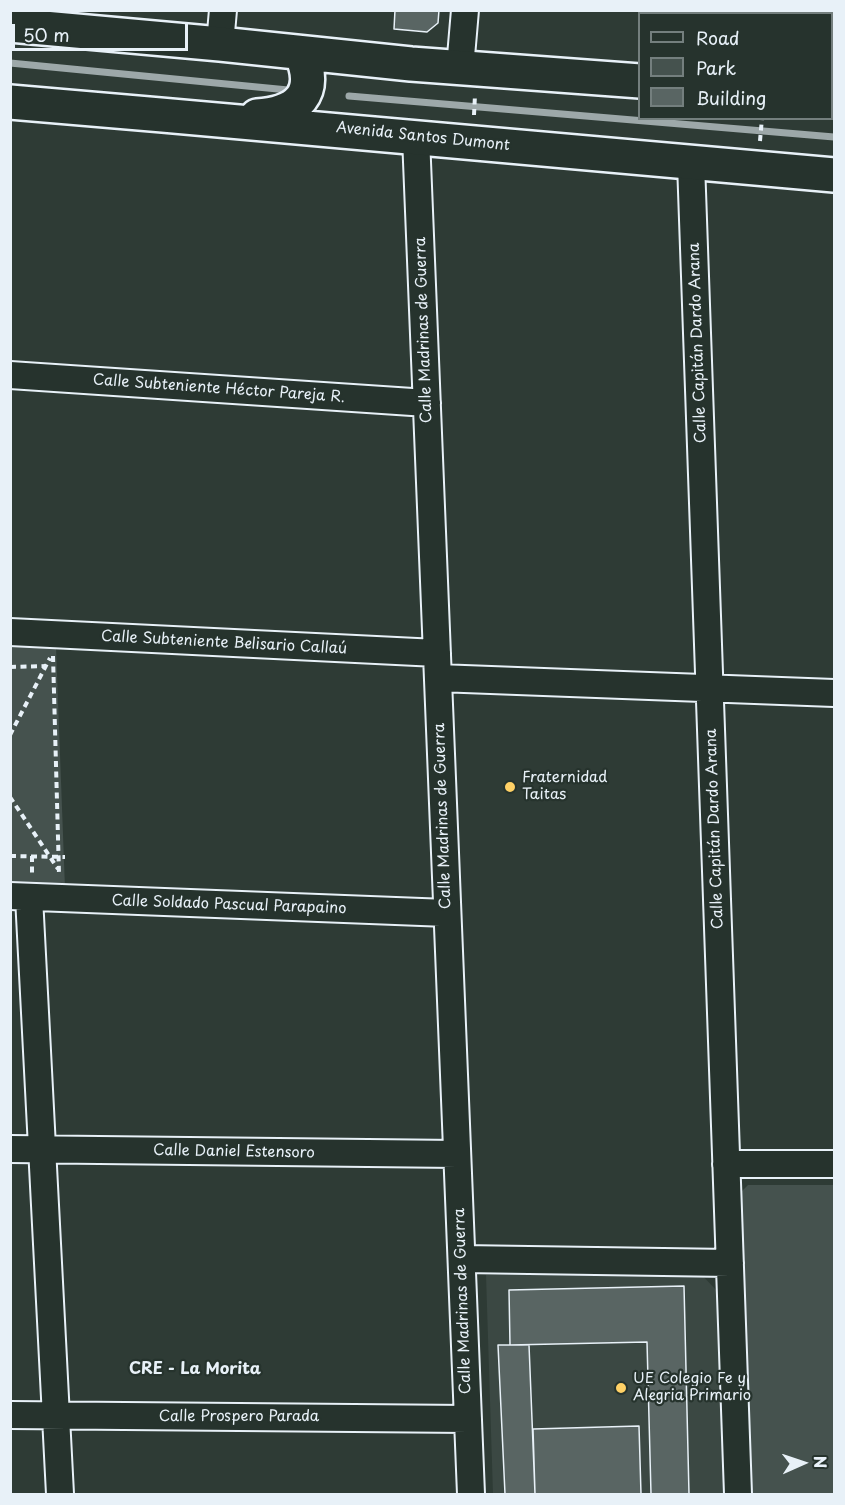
<!DOCTYPE html>
<html>
<head>
<meta charset="utf-8">
<style>
  body { margin:0 }
  #map { position:relative; width:845px; height:1505px; overflow:hidden; background:#2e3b35; font-family:"Playpen Sans",sans-serif }
  canvas { display:block }
  .frame { position:absolute; inset:0; border:12px solid #e8f1f8; pointer-events:none }
  .legend { position:absolute; left:638px; top:12px; width:195px; height:108px; box-sizing:border-box; background:#26332d; border:2px solid #747f7e; margin:0; padding:8px 10px; list-style:none; font-size:18px; color:#e8f1f8 }
  .legend li { display:flex; align-items:center; gap:12px; height:30px }
  .legend b { width:30px; border:2px solid #747f7e }
  .north { position:absolute; left:773px; top:1433px; width:60px; height:60px; -webkit-text-stroke:4px #26332d; paint-order:stroke; rotate:87deg; font-size:16px; font-weight:700; line-height:24px; text-align:center; color:#e8f1f8 }
  .north::after { content:''; display:block; margin:auto; width:21px; height:27px; background:#e8f1f8; clip-path:polygon(50% 0,100% 100%,50% 72%,0 100%) }
  .scale { position:absolute; left:12px; top:24px; width:176px; height:27px; box-sizing:border-box; border:3px solid #e8f1f8; border-top:0; padding-left:8px; font-size:18px; line-height:21px; white-space:nowrap; color:#e8f1f8; -webkit-text-stroke:4px #26332d; paint-order:stroke }
</style>
</head>
<body>
<div id="map">
<canvas width="845" height="1505"></canvas>
<div class="frame"></div>
<ul class="legend">
<li><b style="height:8px;background:#26332d"></b>Road</li>
<li><b style="height:16px;background:#45524e"></b>Park</li>
<li><b style="height:16px;background:#596563"></b>Building</li>
</ul>
<div class="north">N</div>
<div class="scale">50 m</div>
</div>
<script>
const ctx = document.querySelector('canvas').getContext('2d');
ctx.lineJoin = 'round';
function paint(path, color) { ctx.fillStyle = color; ctx.fill(path, 'evenodd'); }
function stroke(path, color, width, dash) { ctx.strokeStyle = color; ctx.lineWidth = width; ctx.lineCap = dash ? 'butt' : 'round'; ctx.setLineDash(dash || []); ctx.stroke(path); }
function drawText(font, color, halo, rows, align = 'center') {
  ctx.font = font + ' "Playpen Sans",sans-serif'; ctx.lineWidth = 4.5; ctx.setLineDash([]); ctx.textBaseline = 'middle'; ctx.strokeStyle = halo; ctx.fillStyle = color; for (const [text, x, y, turn = 0] of rows) {
    ctx.save(); ctx.translate(x, y); ctx.rotate((+turn || 0) * Math.PI / 180); ctx.textAlign = isNaN(turn) ? turn : align; if (halo) ctx.strokeText(text, 0, 0); ctx.fillText(text, 0, 0); ctx.restore();
  }
}
const built = new Path2D(`
  M700,1273L719,1293L725,1494H493L486,1275Z`);
const green = new Path2D(`
  M11,647H56L65,888L11,887Z
  M748,1185H834V1494H751L739,1194Z`);
const stream = new Path2D(`
  M10,63L288,90
  M349,96L834,137`);
const building = new Path2D(`
  M395,10H439L438,23L427,32L394,29Z
  M731,10H779V14H731Z
  M779,10H833L832,24V14H779Z
  M833,10H834V56L832,55Z
  M684,1286L689,1494H651L647,1342L510,1345L509,1290Z
  M498,1345H529L535,1494H505Z
  M639,1426L641,1494H535L533,1429Z`);
const path = new Path2D(`
  M474,115L475,95
  M760,141L762,118
  M53,656L59,874
  M10,667L46,666
  M10,735L50,658
  M10,797L58,869
  M10,856L65,857
  M32,856V875`);
const street = new Path2D(`
  M692,14L693,10
  M220,44L223,10
  M460,68L465,10
  M416,137L471,1494
  M691,163L738,1494
  M10,375L427,403
  M10,632L437,653
  M438,678L834,693
  M10,896L447,913
  M29,897L60,1494
  M10,1149L457,1154
  M726,1164H834
  M462,1259L730,1263
  M10,1415L468,1419`);
const secondary = new Path2D(`
  M10,25L220,44L411,64L640,81
  M832,96L834,97
  M10,102C285,125 560,151 834,175
  M257,116C298,113 319,94 301,53`);
const markers = [
  [510,787,6,"#ffd166"],
  [621,1388,6,"#ffd166"]
];
const streetNames = [
  ["Avenida Santos Dumont",423,137,6],
  ["Calle Madrinas de Guerra",424,330,-92],
  ["Calle Capitán Dardo Arana",698,343,-92],
  ["Calle Subteniente Héctor Pareja R.",219,389,4],
  ["Calle Subteniente Belisario Callaú",224,643,3],
  ["Calle Madrinas de Guerra",443,816,-92],
  ["Calle Capitán Dardo Arana",715,829,-92],
  ["Calle Soldado Pascual Parapaino",229,905,2],
  ["Calle Daniel Estensoro",234,1152,1],
  ["Calle Madrinas de Guerra",463,1301,-92],
  ["Calle Prospero Parada",239,1417]
];
const poiNames = [
  ["Fraternidad",522,778],
  ["Taitas",522,795],
  ["UE Colegio Fe y",633,1379],
  ["Alegria Primario",633,1396]
];
const neighbourhoodNames = [
  ["CRE - La Morita",195,1370]
];
paint(built, '#3b4843');
paint(green, '#45524e');
stroke(stream, '#9da8a9', 7);
paint(building, '#596563');
stroke(building, '#e8f1f8', 1.5);
stroke(street, '#e8f1f8', 30);
stroke(secondary, '#e8f1f8', 38);
stroke(path, '#e8f1f8', 4, [6, 4.5]);
stroke(street, '#26332d', 26);
stroke(secondary, '#26332d', 33);
for (const [x, y, r, color] of markers) { const dot = new Path2D(); dot.arc(x, y, r, 0, 2 * Math.PI); ctx.fillStyle = color; ctx.fill(dot); stroke(dot, '#26332d', 2); }
drawText('15px', '#e8f1f8', '#26332d', streetNames);
drawText('15px', '#e8f1f8', '#26332d', poiNames, 'left');
drawText('bold 16px', '#e8f1f8', '#26332d', neighbourhoodNames);
</script>
</body>
</html>
